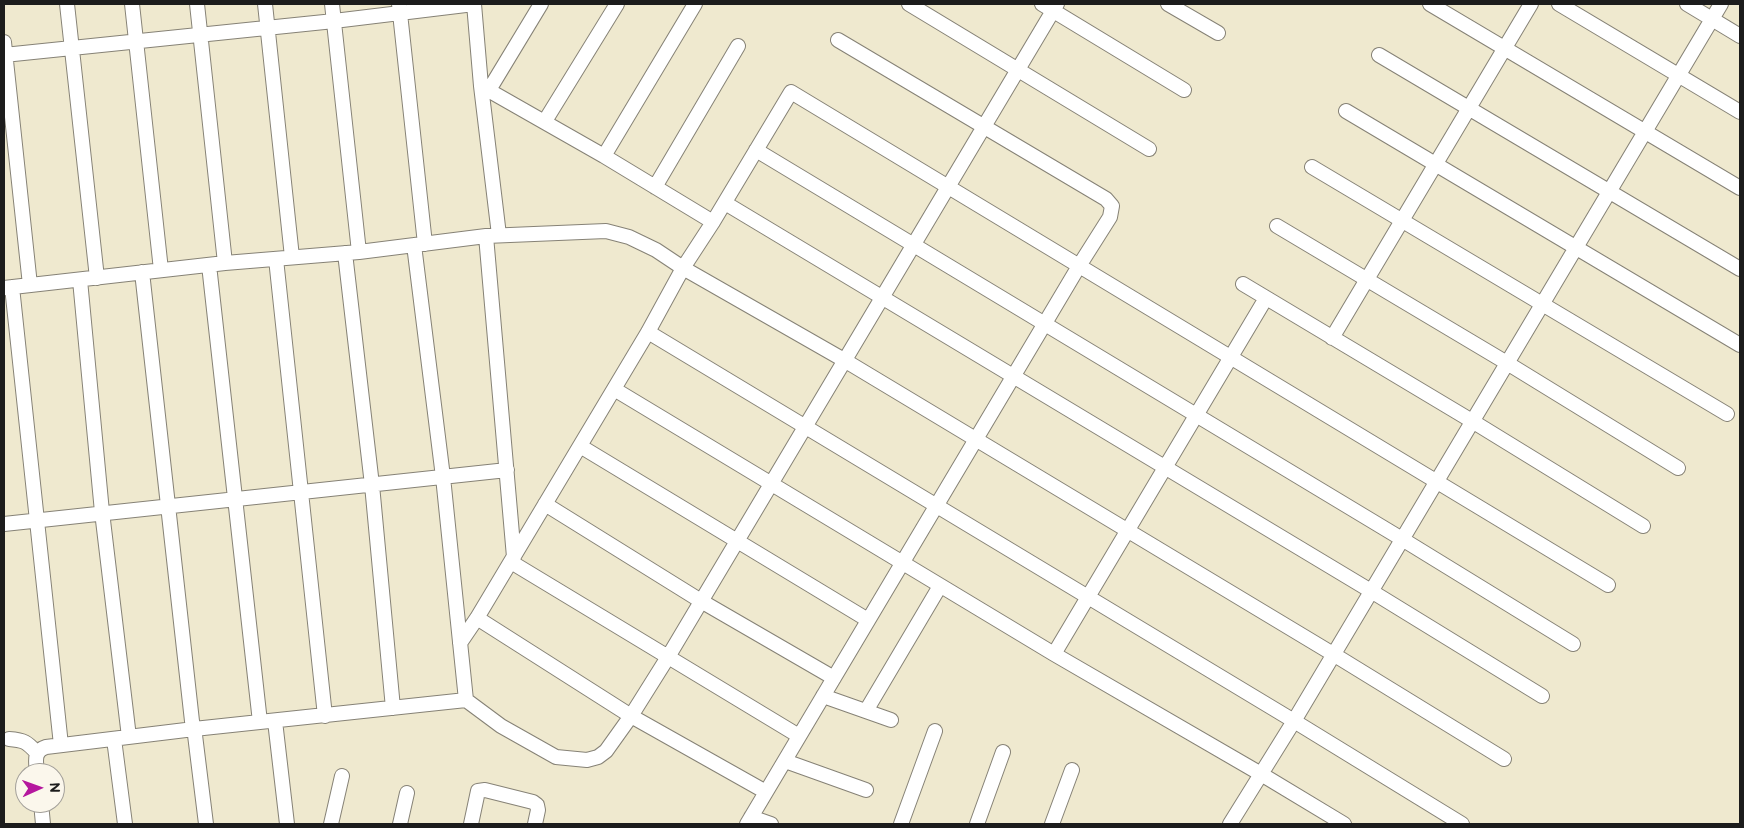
<!DOCTYPE html>
<html>
<head>
<meta charset="utf-8">
<style>
  body { margin:0 }
  #map { position:relative; width:1744px; height:828px; overflow:hidden; background:#efe9cf; font-family:"Balsamiq Sans",sans-serif }
  canvas { display:block }
  .frame { position:absolute; inset:0; border:5px solid #1c1c1c; pointer-events:none }
  .north { position:absolute; left:15px; top:763px; width:50px; height:50px; box-sizing:border-box; background:#fbf7ec; border:1px solid #a29f99; border-radius:50%; rotate:88deg; font-size:14px; font-weight:700; line-height:20px; text-align:center; color:#1c1c1c }
  .north::after { content:''; display:block; margin:auto; width:18px; height:22px; background:#b5179e; clip-path:polygon(50% 0,100% 100%,50% 72%,0 100%) }
</style>
</head>
<body>
<div id="map">
<canvas width="1744" height="828"></canvas>
<div class="frame"></div>
<div class="north">N</div>
</div>
<script>
const ctx = document.querySelector('canvas').getContext('2d');
ctx.lineJoin = 'round';
function stroke(path, color, width, dash) { ctx.strokeStyle = color; ctx.lineWidth = width; ctx.lineCap = dash ? 'butt' : 'round'; ctx.setLineDash(dash || []); ctx.stroke(path); }
const street = new Path2D(`
  M67,4L97,278
  M132,4L161,270
  M197,4L225,263
  M265,4L292,257
  M332,4L359,252
  M399,4L425,244
  M474,4L481,86L499,235
  M909,4L1149,149
  M1042,4L1184,90
  M1168,4L1218,33
  M1430,4L1740,188
  M1559,4L1740,112
  M1687,4L1740,36
  M4,42L30,285
  M4,55L334,21L474,4
  M1379,55L1740,269
  M481,86L604,156L713,222
  M489,90L541,4
  M1346,111L1740,345
  M545,121L617,4
  M756,150L1402,539L1573,644
  M604,156L695,4
  M1312,167L1727,414
  M655,187L738,46
  M725,203L1371,591L1542,696
  M1277,226L1507,363L1678,468
  M486,236L514,557
  M414,245L443,477L466,700
  M345,253L372,485L393,708
  M276,259L325,716
  M209,265L260,722
  M142,272L192,721L195,735L206,824
  M80,280L102,512L129,737
  M1243,284L1472,421L1643,526
  M12,287L61,745
  M4,288L225,263L359,252L486,236L606,231L629,237L656,250L683,268L844,360L1333,654L1504,759
  M648,332L1294,721L1462,824
  M1332,338L1531,4
  M614,389L1054,654L1261,774L1344,824
  M580,446L868,620
  M545,504L701,601L834,678
  M4,524L507,470
  M511,562L799,736
  M477,618L631,716L766,792
  M460,643L477,618L648,332L683,268L713,222L791,92L1608,585
  M1054,654L1266,298
  M823,696L891,720
  M866,711L940,586
  M275,721L287,824
  M9,739C24,740 27,742 37,753
  M114,739L125,824
  M785,761L866,790
  M37,773C36,762 33,751 46,747L194,729L466,700L501,726L556,757L587,760L598,757L606,751L631,716L668,657L1057,4
  M41,803L43,824
  M751,817L771,824
  M331,824L342,776
  M400,824L407,793
  M471,824L478,791L485,790L533,802L537,805L538,810L535,824
  M747,824L1079,266L1110,217L1112,206L1106,199L838,40
  M901,824L935,731
  M977,824L1003,752
  M1052,824L1072,770
  M1230,824L1294,721L1721,4`);
stroke(street, '#868276', 16);
stroke(street, '#fff', 14);
</script>
</body>
</html>
